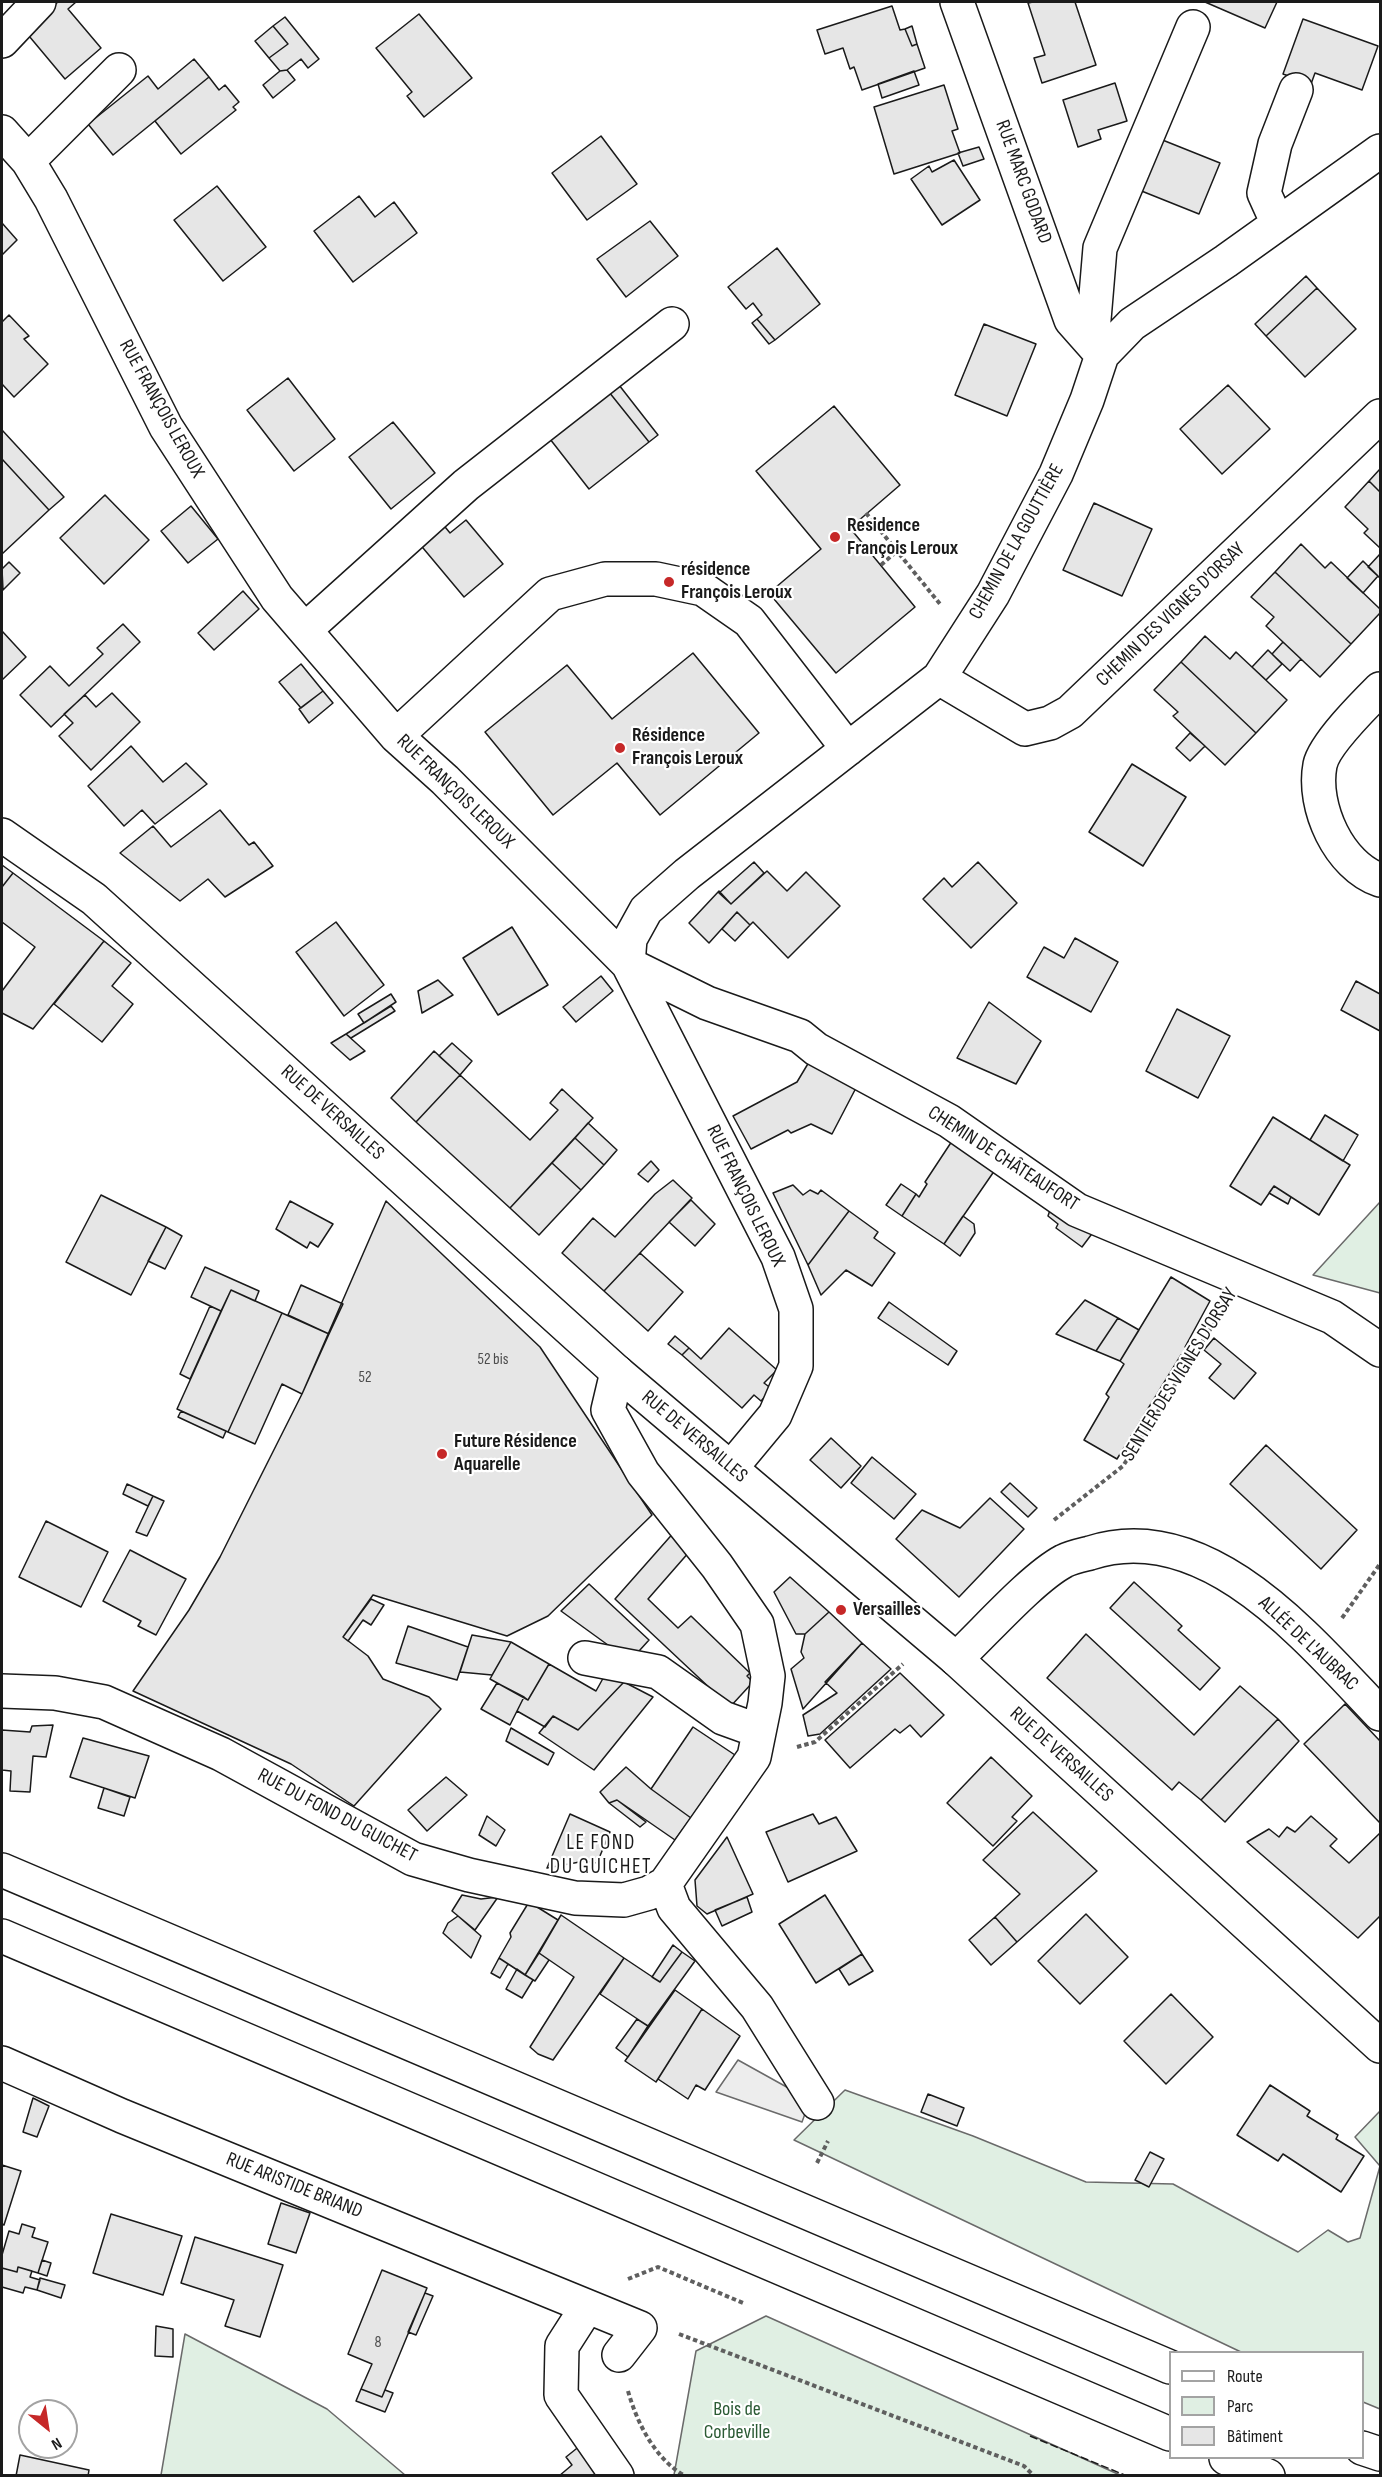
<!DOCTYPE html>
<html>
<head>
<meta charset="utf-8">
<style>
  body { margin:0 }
  #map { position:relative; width:1382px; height:2477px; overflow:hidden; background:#fff; font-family:"Sofia Sans Condensed",sans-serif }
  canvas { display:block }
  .frame { position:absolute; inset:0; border:3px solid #1a1a1a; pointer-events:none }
  .legend { position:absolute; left:1169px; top:2351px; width:195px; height:108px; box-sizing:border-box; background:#fff; border:2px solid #a3a3a3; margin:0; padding:8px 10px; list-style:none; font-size:18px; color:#1a1a1a }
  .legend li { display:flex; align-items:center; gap:12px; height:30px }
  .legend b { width:30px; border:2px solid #a3a3a3 }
  .north { position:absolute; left:18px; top:2399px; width:60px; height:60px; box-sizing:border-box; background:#fff; border:2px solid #a3a3a3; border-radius:50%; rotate:150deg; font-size:16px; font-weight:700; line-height:24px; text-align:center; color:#1a1a1a }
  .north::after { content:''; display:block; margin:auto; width:21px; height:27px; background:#c62828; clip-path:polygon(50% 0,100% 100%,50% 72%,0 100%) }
</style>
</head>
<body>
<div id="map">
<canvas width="1382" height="2477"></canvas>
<div class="frame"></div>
<ul class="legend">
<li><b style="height:8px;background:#fff"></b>Route</li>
<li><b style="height:16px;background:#e0efe3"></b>Parc</li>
<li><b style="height:16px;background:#e6e6e6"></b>Bâtiment</li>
</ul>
<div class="north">N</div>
</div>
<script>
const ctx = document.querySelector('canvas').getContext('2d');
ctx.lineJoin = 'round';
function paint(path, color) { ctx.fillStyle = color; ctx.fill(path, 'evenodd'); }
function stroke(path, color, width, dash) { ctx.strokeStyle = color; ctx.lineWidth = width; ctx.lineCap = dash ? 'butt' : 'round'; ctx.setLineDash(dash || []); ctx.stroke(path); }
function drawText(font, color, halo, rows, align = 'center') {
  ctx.font = font + ' "Sofia Sans Condensed",sans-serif'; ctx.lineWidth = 4.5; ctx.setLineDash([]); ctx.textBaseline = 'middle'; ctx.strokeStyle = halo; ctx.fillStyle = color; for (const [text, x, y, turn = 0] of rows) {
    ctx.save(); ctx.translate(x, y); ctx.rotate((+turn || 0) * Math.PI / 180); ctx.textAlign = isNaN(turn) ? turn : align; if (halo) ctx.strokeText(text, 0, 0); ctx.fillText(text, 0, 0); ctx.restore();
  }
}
const green = new Path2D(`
  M1380,1202V1293L1313,1275Z
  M845,2090L973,2136L1086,2182L1173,2184L1298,2252L1328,2230L1348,2242L1360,2238L1380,2166V2409L1363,2402L1362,2352H1241L794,2140Z
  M1380,2111V2166L1355,2137Z
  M766,2316L1120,2475H674L696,2351Z
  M185,2334L327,2409L405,2475H161Z`);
const parking = new Path2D(`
  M738,2060L810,2100L802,2122L716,2092Z`);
const building = new Path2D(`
  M58,2H76L68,9L101,48L65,79L24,30Z
  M1033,2H1075L1096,65L1042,83L1034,58L1045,55L1028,3Z
  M1205,2H1277L1265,28Z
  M892,6L900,30L905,29L912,46L917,44L925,68L862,90L854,67L850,69L843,48L825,54L817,30Z
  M419,14L472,78L424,117L407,96L412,92L376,48Z
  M285,17L319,59L308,68L301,59L287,70L280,71L269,58L288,44L273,26Z
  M1303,19L1378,46L1362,90L1315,73L1311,84L1283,74Z
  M273,26L288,44L269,58L255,41Z
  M912,26L917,44L912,46L905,29Z
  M194,59L209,77L113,155L88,124L148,76L158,89Z
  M287,70L295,80L273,98L263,85L280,71Z
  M914,71L919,85L882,98L878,84Z
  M209,77L219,90L225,85L239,102L233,107L236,110L181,154L155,121Z
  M1115,83L1127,121L1098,130L1101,139L1078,147L1063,100Z
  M944,85L958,129L952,131L960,153L894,174L874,107Z
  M601,136L637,184L587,220L552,173Z
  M1155,137L1220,163L1199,214L1134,188Z
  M979,147L984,159L963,166L958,153Z
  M954,160L980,200L942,225L911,179L929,166L932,172Z
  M217,186L266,247L223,281L174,220Z
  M359,196L375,217L394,202L417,233L353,282L314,231Z
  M650,221L678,256L626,297L597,259Z
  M2,223L17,240L2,255Z
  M777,248L820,304L775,340L757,319L762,315L753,303L746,309L728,287Z
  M1306,276L1317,288L1266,336L1255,324Z
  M1317,288L1356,329L1305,377L1266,336Z
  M9,315L29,336L24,339L48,364L14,397L2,384V322Z
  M757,319L775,340L769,344L752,323Z
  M984,324L1036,344L1007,416L955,395Z
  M288,378L335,439L294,471L247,410Z
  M619,385L658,435L649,442L609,392Z
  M1228,385L1270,429L1222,474L1180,429Z
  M609,392L649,442L589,489L550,439Z
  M834,406L900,485L850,528L915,607L836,673L769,593L821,549L756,471Z
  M393,422L435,473L391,509L349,457Z
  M2,430L64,497L49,510L2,459Z
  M2,459L49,510L2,554Z
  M1380,469V492L1369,481Z
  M1369,481L1380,492V548L1364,533L1368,529L1345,507Z
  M105,495L149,540L104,584L60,538Z
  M1094,503L1152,529L1122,596L1063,570Z
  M191,506L218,539L188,563L161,531Z
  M466,520L503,564L464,597L418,542L441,522L450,533Z
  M1301,544L1325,568L1331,562L1380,609V613L1351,644L1275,572Z
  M1380,554V578L1368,567Z
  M1363,561L1378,576L1363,593L1347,578Z
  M9,562L20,573L3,590L2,569Z
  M1275,572L1351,644L1320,677L1266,626L1274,617L1251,597Z
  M243,591L259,609L214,650L198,633Z
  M123,624L140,642L51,727L20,695L50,666L69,686L103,654L97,648Z
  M2,631L26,657L2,680Z
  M1205,636L1230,659L1236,652L1287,700L1256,733L1181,662Z
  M1283,642L1301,659L1290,671L1272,654Z
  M1268,650L1282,664L1266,680L1252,667Z
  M693,653L759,733L660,815L617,763L553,815L485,732L567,665L612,719Z
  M1181,662L1256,733L1225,765L1173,716L1178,712L1154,690Z
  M301,664L323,691L301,708L279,682Z
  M323,691L333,703L309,723L299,709Z
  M112,693L140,722L91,770L59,736L73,723L64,714L85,695L96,707Z
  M1190,733L1205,746L1190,761L1176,748Z
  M131,746L163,782L186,763L207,784L155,824L142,810L124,826L88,786Z
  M1132,764L1186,797L1143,866L1089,832Z
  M220,810L249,845L254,842L273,866L225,897L208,879L180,901L120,853L153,826L171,847Z
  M754,862L764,873L731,904L719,893Z
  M978,862L1017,903L971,948L923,899L944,878L952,887Z
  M2,865L13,873L2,887Z
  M767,871L787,891L806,872L840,906L788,958L753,922L750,925L737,912L709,943L689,923L719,891L731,904Z
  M13,873L104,941L33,1029L2,1013V991L35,947L2,922V887Z
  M737,912L750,925L735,941L722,929Z
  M336,922L384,985L344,1016L296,952Z
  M512,927L548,985L498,1015L463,958Z
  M1075,938L1118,962L1091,1012L1027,977L1044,947L1064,958Z
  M104,941L131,963L112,986L133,1004L102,1042L54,1004Z
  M601,976L613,991L576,1022L563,1007Z
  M438,980L453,995L422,1013L418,991Z
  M1356,981L1380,994V1031L1341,1010Z
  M391,994L396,1002L364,1023L358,1014Z
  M989,1002L1041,1041L1016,1084L957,1058Z
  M391,1006L395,1011L351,1038L346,1034Z
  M1177,1009L1230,1036L1198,1098L1146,1071Z
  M346,1034L365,1051L350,1060L331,1043Z
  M452,1043L472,1061L460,1075L439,1056Z
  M434,1051L460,1075L416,1122L391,1098Z
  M812,1057L857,1086L832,1134L811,1124L791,1133L788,1130L751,1149L733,1116L797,1082Z
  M460,1075L530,1140L558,1110L550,1103L562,1089L593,1118L510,1208L416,1122Z
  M1325,1115L1358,1135L1343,1161L1310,1140Z
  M1273,1117L1350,1165L1319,1215L1274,1186L1261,1205L1230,1186Z
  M588,1123L617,1150L604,1165L575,1138Z
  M575,1138L604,1165L581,1190L552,1163Z
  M954,1138L997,1167L944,1244L902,1216L916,1194L919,1197L927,1184L925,1182Z
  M651,1161L659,1170L648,1182L638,1174Z
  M552,1163L581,1190L539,1235L510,1208Z
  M673,1180L692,1198L604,1291L562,1253L593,1218L615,1237L655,1194Z
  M901,1184L916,1194L902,1216L886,1205Z
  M793,1185L803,1195L810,1190L818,1194L821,1190L849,1211L808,1265L773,1193Z
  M1274,1186L1291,1197L1288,1204L1269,1193Z
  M101,1195L166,1227L131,1295L66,1262Z
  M691,1200L715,1224L695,1246L669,1222Z
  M290,1201L333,1224L318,1247L310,1242L307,1248L276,1229Z
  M386,1201L540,1347L652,1515L548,1616L507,1636L373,1595L343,1637L368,1656L383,1679L429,1697L441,1709L354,1806L291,1764L133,1691L189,1610L220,1557L302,1394Z
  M1052,1204L1094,1231L1082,1247L1056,1228L1058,1224L1048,1216Z
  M849,1211L878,1232L874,1238L895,1253L872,1286L846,1270L821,1295L808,1265Z
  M963,1216L974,1224L975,1233L960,1256L944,1244Z
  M166,1227L182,1236L165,1269L148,1261Z
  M640,1253L683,1292L648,1331L604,1291Z
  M205,1267L259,1291L255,1301L231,1290L221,1311L191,1297Z
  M1171,1277L1210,1301L1185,1347L1192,1352L1187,1359L1181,1355L1117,1459L1084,1440L1109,1397L1106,1394L1124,1364L1120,1361Z
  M301,1285L343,1304L329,1334L288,1315Z
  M231,1290L282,1313L228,1432L177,1409Z
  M1085,1300L1118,1318L1096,1351L1056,1334Z
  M889,1302L957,1351L948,1365L878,1318Z
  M210,1306L221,1311L190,1379L180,1374Z
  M282,1313L329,1334L302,1394L282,1384L255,1444L228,1432Z
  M1118,1318L1139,1330L1120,1361L1096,1351Z
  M729,1328L777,1370L764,1383L772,1389L761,1401L754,1395L742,1408L682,1355L689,1348L701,1359Z
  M675,1336L689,1348L682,1355L668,1344Z
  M1214,1338L1256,1373L1234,1399L1209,1378L1221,1364L1204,1350Z
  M181,1411L226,1431L223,1438L178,1417Z
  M831,1438L861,1466L841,1488L810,1460Z
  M1266,1445L1357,1530L1321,1569L1230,1484Z
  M872,1457L916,1494L894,1519L851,1483Z
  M1010,1483L1037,1508L1028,1517L1001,1492Z
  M127,1484L153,1496L148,1506L123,1494Z
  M153,1496L164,1501L147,1536L136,1532Z
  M990,1498L1024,1529L959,1597L896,1539L922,1510L960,1528Z
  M46,1521L108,1552L81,1607L19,1577Z
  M676,1530L690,1551L648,1599L678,1628L691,1616L750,1673L747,1676L753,1682L730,1707L615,1599Z
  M130,1550L186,1579L156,1635L138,1626L141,1621L103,1601Z
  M790,1577L829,1612L805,1634H796L774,1592Z
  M1134,1582L1182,1626L1178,1630L1220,1668L1200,1690L1110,1608Z
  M589,1584L649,1640L630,1661L561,1611Z
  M371,1599L384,1605L371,1625L363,1620L348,1641L343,1637Z
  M829,1612L862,1643L803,1709L791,1669L804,1658L801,1652L805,1634Z
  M408,1626L468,1647L457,1680L396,1663Z
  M1086,1634L1194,1735L1240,1686L1278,1719L1201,1800L1179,1782L1172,1790L1047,1678Z
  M472,1635L511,1642L492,1675L460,1672Z
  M511,1642L549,1664L528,1700L490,1679Z
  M862,1643L891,1669L820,1734L808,1736L803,1715L837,1693L825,1682Z
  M549,1664L596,1691L606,1673L624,1682L578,1730L553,1716L545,1727L517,1711L524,1697L528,1700Z
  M900,1673L944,1715L921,1737L910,1725L900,1733L895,1729L850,1768L825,1740Z
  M624,1682L653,1697L594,1770L539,1733L553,1716L578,1730Z
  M497,1683L524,1697L510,1725L481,1709Z
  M1345,1704L1380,1741V1823L1304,1744Z
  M1278,1719L1299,1741L1225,1822L1201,1800Z
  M53,1725L46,1757L33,1756L30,1792L10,1791L11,1771L2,1770V1730L30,1732L32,1726Z
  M693,1727L735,1755L691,1818L651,1789Z
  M511,1728L554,1753L548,1765L506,1741Z
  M83,1738L149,1756L135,1798L70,1777Z
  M991,1757L1032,1796L1012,1817L1017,1821L993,1846L947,1803Z
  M626,1767L651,1789L691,1818L675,1840L617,1800L609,1803L600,1792Z
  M446,1777L467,1795L427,1831L408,1810Z
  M104,1788L130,1797L124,1816L98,1808Z
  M617,1800L646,1822L640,1827L609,1803Z
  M1033,1812L1097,1871L1017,1942L995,1917L1020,1894L983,1860Z
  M570,1814L610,1832L597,1863L585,1861L547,1868Z
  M813,1814L819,1824L836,1817L857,1851L788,1882L766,1832Z
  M487,1816L505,1830L496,1846L479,1835Z
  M1311,1816L1337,1839L1330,1846L1349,1863L1380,1833V1916L1358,1938L1247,1842L1269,1829L1279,1837L1287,1827L1295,1832Z
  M727,1837L753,1894L707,1914L697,1906L695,1880Z
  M462,1895L481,1899L498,1897L475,1930L452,1911Z
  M825,1895L862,1954L816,1983L779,1924Z
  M747,1897L752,1912L722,1926L715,1910Z
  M529,1902L558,1920L525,1975L499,1958L511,1937L510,1933Z
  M1086,1914L1128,1957L1080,2004L1038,1961Z
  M561,1915L624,1958L553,2060L538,2054L530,2047L574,1977L539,1953Z
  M458,1916L481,1936L471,1958L443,1933L448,1923Z
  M995,1917L1017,1942L991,1965L969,1940Z
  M673,1945L682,1952L660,1982L652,1977Z
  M682,1952L695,1961L648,2026L600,1994L624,1958L660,1982Z
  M539,1953L549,1960L535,1981L525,1975Z
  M862,1954L873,1971L849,1985L839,1969Z
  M499,1958L508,1964L500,1978L491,1973Z
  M517,1969L533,1980L522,1998L506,1989Z
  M675,1990L702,2009L656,2082L625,2061Z
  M1171,1994L1213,2037L1166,2084L1124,2041Z
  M702,2009L740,2036L705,2090L696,2085L688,2099L658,2079Z
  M637,2019L648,2026L628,2057L616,2048Z
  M1270,2085L1310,2111L1307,2116L1338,2135L1336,2139L1364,2156L1341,2192L1283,2154L1278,2161L1237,2135Z
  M928,2094L964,2108L957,2126L921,2112Z
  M33,2098L49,2106L37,2137L23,2132Z
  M1150,2152L1164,2159L1149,2187L1135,2180Z
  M2,2165L21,2171L4,2225L2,2224Z
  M281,2203L310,2213L296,2253L268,2244Z
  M111,2214L182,2236L163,2295L93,2273Z
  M22,2224L35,2228L32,2237L48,2242L38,2273L18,2267L17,2272L2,2268V2255L9,2231L19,2234Z
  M195,2237L283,2265L260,2337L225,2326L234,2300L181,2283Z
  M42,2260L51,2263L47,2276L38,2273Z
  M18,2267L32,2271L30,2277L40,2280L37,2290L25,2287L23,2293L2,2287V2268L17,2272Z
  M382,2270L427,2288L382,2397L361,2389L372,2364L348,2354Z
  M40,2278L65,2285L61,2298L37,2290Z
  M425,2293L433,2296L416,2335L408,2332Z
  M156,2326L173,2329V2357L155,2356Z
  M361,2389L382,2397L385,2390L393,2393L385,2412L356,2401Z
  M581,2445L605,2476H559L572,2465L566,2457Z
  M20,2455L89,2470L88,2476H16Z`);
const path = new Path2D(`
  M866,513L940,604
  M881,565L897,551
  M1054,1520L1123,1466L1220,1314
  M1342,1618L1380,1564
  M797,1747L815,1742L903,1664
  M817,2163L828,2141
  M628,2279L658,2267L743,2303
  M679,2334L1024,2466L1034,2476
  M628,2391C637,2423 655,2459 685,2476`);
const minor = new Path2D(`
  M957,2L1071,320L1102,355
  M2,41L39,2
  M2,132L28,161L51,199L166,427L277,598L396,736L445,780L628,964L778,1257L796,1309V1366L775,1415L731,1468
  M28,161L119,70
  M1278,224L1264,193L1275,144L1296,90
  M1092,343L1100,248L1193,27
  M306,629L466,485L672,324
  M939,678L1025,729L1050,723L1070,712L1380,416
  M1380,689C1365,704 1324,745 1320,765C1312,807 1339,866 1380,880
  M396,736L550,594L605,579H656L703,589L749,621L848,749
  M628,964L630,939L646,910L687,874L939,678L993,594L1056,474L1087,400L1102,355L1132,324L1226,261L1380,151
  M628,964L707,1003L800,1036L816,1049L949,1121L1077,1210L1332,1317L1380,1350
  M585,1658L658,1672L723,1718L759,1731
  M956,1659C984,1633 1032,1578 1064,1561C1072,1557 1082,1555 1090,1553C1207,1515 1309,1640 1380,1714
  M2,1691L55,1693L104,1702L221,1754L413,1859L469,1875L575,1898L624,1900L649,1893L665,1884L754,1757L765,1703L768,1676L757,1624L717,1566L643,1473L608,1410L617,1372
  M665,1884L674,1908L757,2007L817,2103
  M2,2063L122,2116L640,2328L619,2355
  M587,2307L562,2346L561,2395L617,2476`);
const major = new Path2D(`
  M2,835L94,899L617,1372L956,1659L1380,2046`);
const highway = new Path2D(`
  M2,1870L1170,2367
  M2,1936L1170,2434
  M1362,2448L1380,2454
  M1226,2458L1268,2476`);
const fence = new Path2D(`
  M1030,2436L1127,2476`);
const markers = [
  [835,537,6,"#c62828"],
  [669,582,6,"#c62828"],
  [620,748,6,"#c62828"],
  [442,1454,6,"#c62828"],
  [841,1610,6,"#c62828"]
];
const numberNames = [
  ["52 bis",493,1360],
  ["52",365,1378],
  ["8",378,2343]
];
const streetNames = [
  ["RUE MARC GODARD",1023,182,70],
  ["RUE FRANÇOIS LEROUX",161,409,61],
  ["CHEMIN DE LA GOUTTIÈRE",1017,542,-61],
  ["CHEMIN DES VIGNES D'ORSAY",1171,615,-44],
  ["RUE FRANÇOIS LEROUX",455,792,44],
  ["RUE DE VERSAILLES",332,1113,42],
  ["CHEMIN DE CHÂTEAUFORT",1003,1159,33],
  ["RUE FRANÇOIS LEROUX",745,1196,64],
  ["SENTIER DES VIGNES D'ORSAY",1180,1375,-58],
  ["RUE DE VERSAILLES",694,1437,40],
  ["ALLÉE DE L'AUBRAC",1308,1644,43],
  ["RUE DE VERSAILLES",1061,1755,42],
  ["RUE DU FOND DU GUICHET",337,1816,28],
  ["RUE ARISTIDE BRIAND",294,2186,22]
];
const poiNames = [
  ["Residence",847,526],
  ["François Leroux",847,549],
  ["résidence",681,570],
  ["François Leroux",681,593],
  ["Résidence",632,736],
  ["François Leroux",632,759],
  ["Future Résidence",454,1442],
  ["Aquarelle",454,1465],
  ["Versailles",853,1610]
];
const parkNames = [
  ["Bois de",737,2410],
  ["Corbeville",737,2433]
];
const neighbourhoodNames = [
  ["LE FOND",601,1844],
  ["DU GUICHET",601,1868]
];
paint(green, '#e0efe3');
stroke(green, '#6a6a6a', 1.5);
paint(parking, '#ededed');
stroke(parking, '#6a6a6a', 1.5);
paint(building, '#e6e6e6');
stroke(building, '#1a1a1a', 1.5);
stroke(minor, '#1a1a1a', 36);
stroke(major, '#1a1a1a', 36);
stroke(highway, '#1a1a1a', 36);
stroke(path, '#5f5f5f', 4, [4.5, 3]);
stroke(minor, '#fff', 33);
stroke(major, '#fff', 33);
stroke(highway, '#fff', 33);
stroke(fence, '#1a1a1a', 1.5, [8, 3]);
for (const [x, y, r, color] of markers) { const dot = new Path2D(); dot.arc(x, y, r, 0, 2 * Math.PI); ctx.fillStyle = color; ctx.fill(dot); stroke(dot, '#fff', 2); }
drawText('16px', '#4d4d4d', null, numberNames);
drawText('20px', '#1a1a1a', '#fff', streetNames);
drawText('bold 20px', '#1a1a1a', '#fff', poiNames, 'left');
drawText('20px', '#2b5a34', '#fff', parkNames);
ctx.letterSpacing = '1.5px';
drawText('21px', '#1a1a1a', '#fff', neighbourhoodNames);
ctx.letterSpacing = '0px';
</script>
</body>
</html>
